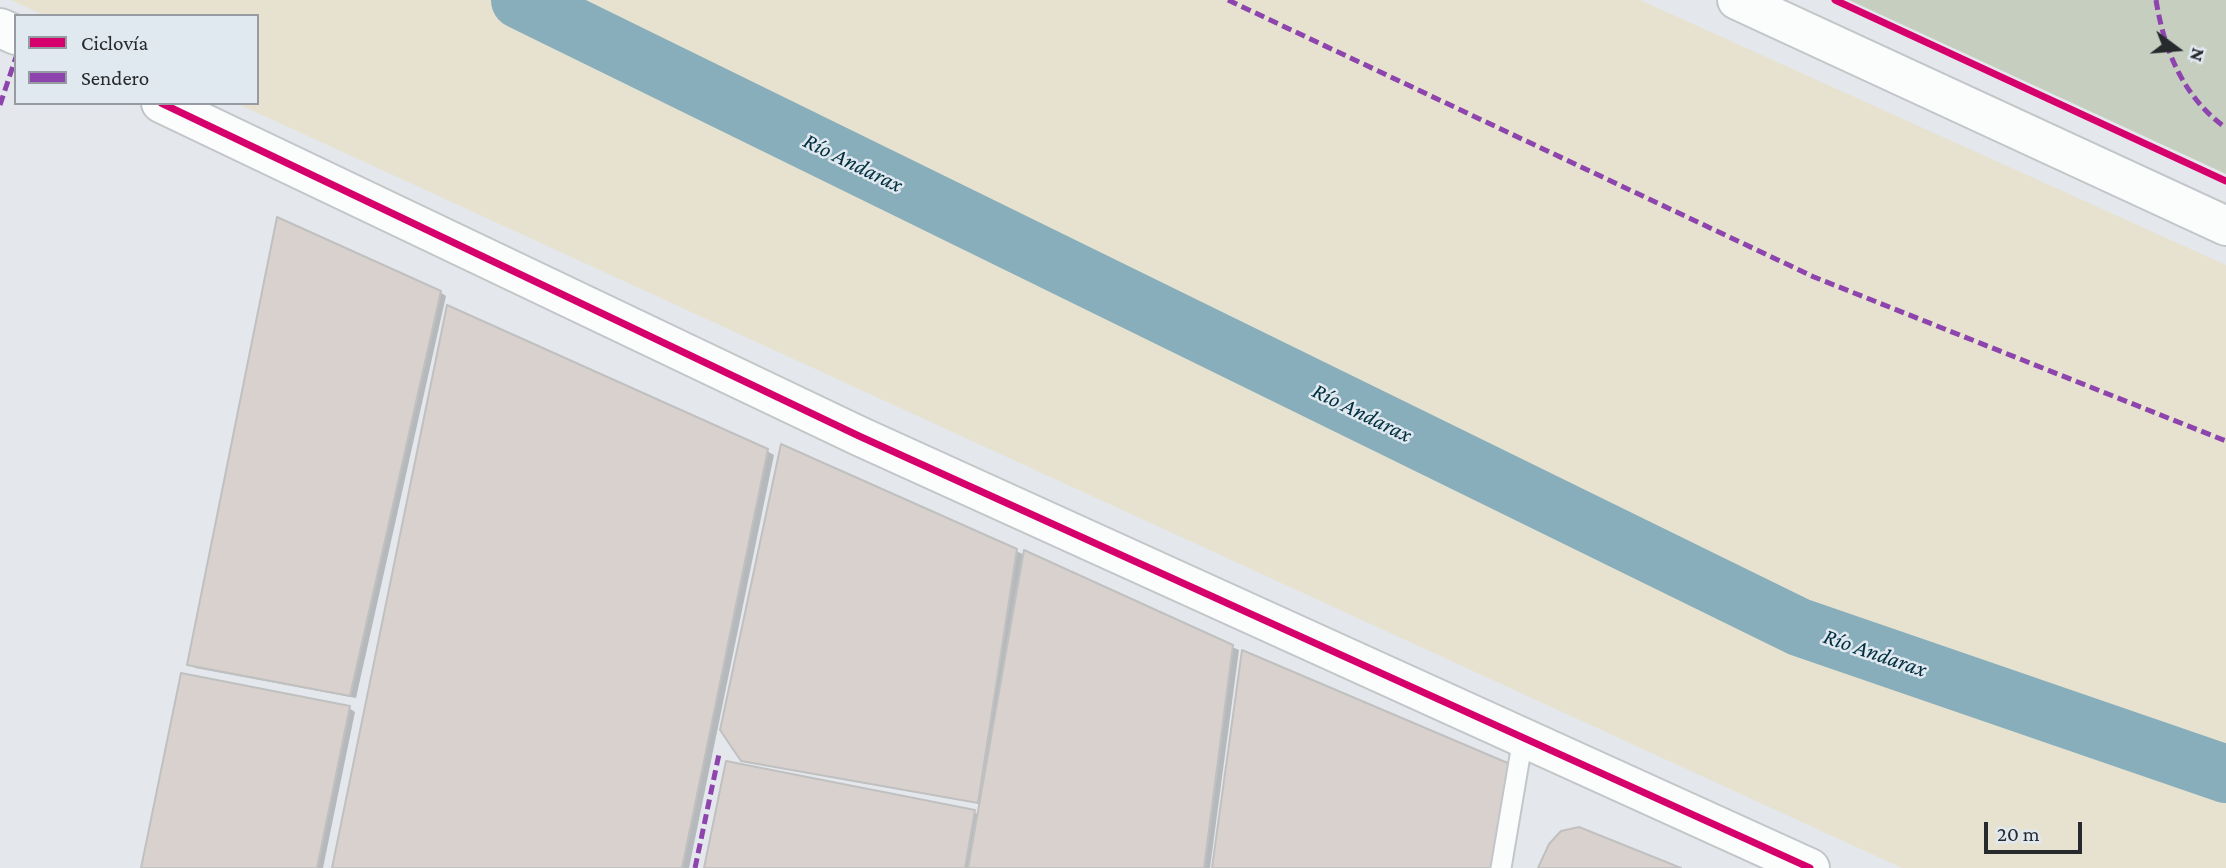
<!DOCTYPE html>
<html>
<head>
<meta charset="utf-8">
<style>
  body { margin:0 }
  #map { position:relative; width:2226px; height:868px; overflow:hidden; background:#e4e8ec; font-family:"Crimson Pro",serif }
  canvas { display:block }
  .legend { position:absolute; left:14px; top:14px; width:245px; height:91px; box-sizing:border-box; background:#e0e8f0; border:2px solid #969ca2; margin:0; padding:9px 12px; list-style:none; font-size:21px; color:#272a2d }
  .legend li { display:flex; align-items:center; gap:14px; height:35px }
  .legend b { width:35px; border:2px solid #969ca2 }
  .north { position:absolute; left:2142px; top:14px; width:70px; height:70px; -webkit-text-stroke:5px #e0e8f0; paint-order:stroke; rotate:106deg; font-size:19px; font-weight:700; line-height:28px; text-align:center; color:#272a2d }
  .north::after { content:''; display:block; margin:auto; width:24px; height:32px; background:#272a2d; clip-path:polygon(50% 0,100% 100%,50% 72%,0 100%) }
  .scale { position:absolute; left:1984px; top:822px; width:98px; height:32px; box-sizing:border-box; border:4px solid #272a2d; border-top:0; padding-left:9px; font-size:21px; line-height:24px; white-space:nowrap; color:#272a2d; -webkit-text-stroke:5px #e0e8f0; paint-order:stroke }
</style>
</head>
<body>
<div id="map">
<canvas width="2226" height="868"></canvas>
<ul class="legend">
<li><b style="height:9px;background:#d6006c"></b>Ciclovía</li>
<li><b style="height:9px;background:#8e44ad"></b>Sendero</li>
</ul>
<div class="north">N</div>
<div class="scale">20 m</div>
</div>
<script>
const ctx = document.querySelector('canvas').getContext('2d');
ctx.lineJoin = 'round';
function paint(path, color) { ctx.fillStyle = color; ctx.fill(path, 'evenodd'); }
function stroke(path, color, width, dash) { ctx.strokeStyle = color; ctx.lineWidth = width; ctx.lineCap = dash ? 'butt' : 'round'; ctx.setLineDash(dash || []); ctx.stroke(path); }
function drawText(font, color, halo, rows, align = 'center') {
  ctx.font = font + ' "Crimson Pro",serif'; ctx.lineWidth = 5; ctx.setLineDash([]); ctx.textBaseline = 'middle'; ctx.strokeStyle = halo; ctx.fillStyle = color; for (const [text, x, y, turn = 0] of rows) {
    ctx.save(); ctx.translate(x, y); ctx.rotate((+turn || 0) * Math.PI / 180); ctx.textAlign = isNaN(turn) ? turn : align; if (halo) ctx.strokeText(text, 0, 0); ctx.fillText(text, 0, 0); ctx.restore();
  }
}
const green = new Path2D(`
  M1849,0H2226V174Z`);
const sand = new Path2D(`
  M11,0H1640L2226,265V868H1902L236,103H257V16H45Z`);
const shadow = new Path2D(`
  M440,292L446,296L356,698L195,668L189,664Z
  M767,451L774,455L689,868H334Z
  M1016,551L1239,650L1210,868H706L727,763L979,814L981,804L749,763L743,759Z
  M349,708L355,712L323,868H143Z`);
const river = new Path2D(`
  M520,0L1799,627L2226,774`);
const building = new Path2D(`
  M277,217L441,291L350,696L187,665Z
  M447,305L768,449L682,868H332Z
  M781,444L1017,549L978,803L741,761L720,730Z
  M1024,550L1233,645L1204,868H968Z
  M1242,650L1510,764L1493,868H1212Z
  M181,673L350,706L317,868H141Z
  M726,761L975,810L965,868H704Z
  M1579,827L1681,868H1538L1549,844L1561,831Z`);
const lane = new Path2D(`
  M1501,868L1523,738`);
const street = new Path2D(`
  M1737,0L2226,226
  M0,28L16,35
  M161,103L859,436L1810,868`);
const quiet = new Path2D(`
  M1228,0L1814,277L2226,441
  M2156,0C2164,50 2183,97 2226,128
  M0,105L16,57
  M695,868L719,754`);
const cycleway = new Path2D(`
  M1835,0L2226,181
  M161,103L859,436L1810,868`);
const waterNames = [
  ["Río Andarax",853,163,26],
  ["Río Andarax",1362,413,26],
  ["Río Andarax",1875,653,19]
];
paint(green, '#c6cec0');
paint(sand, '#e6e2cf');
paint(shadow, '#0003');
stroke(river, '#88aebc', 58);
paint(building, '#d8d1ce');
stroke(building, '#c0c0c1', 2);
stroke(lane, '#c2c6c9', 23);
stroke(street, '#c2c6c9', 42);
stroke(lane, '#fbfcfc', 19);
stroke(street, '#fbfcfc', 38);
stroke(quiet, '#8e44ad', 5, [10, 5]);
stroke(cycleway, '#d6006c', 7);
drawText('italic 23px', '#00303f', '#e0e8f0', waterNames);
</script>
</body>
</html>
